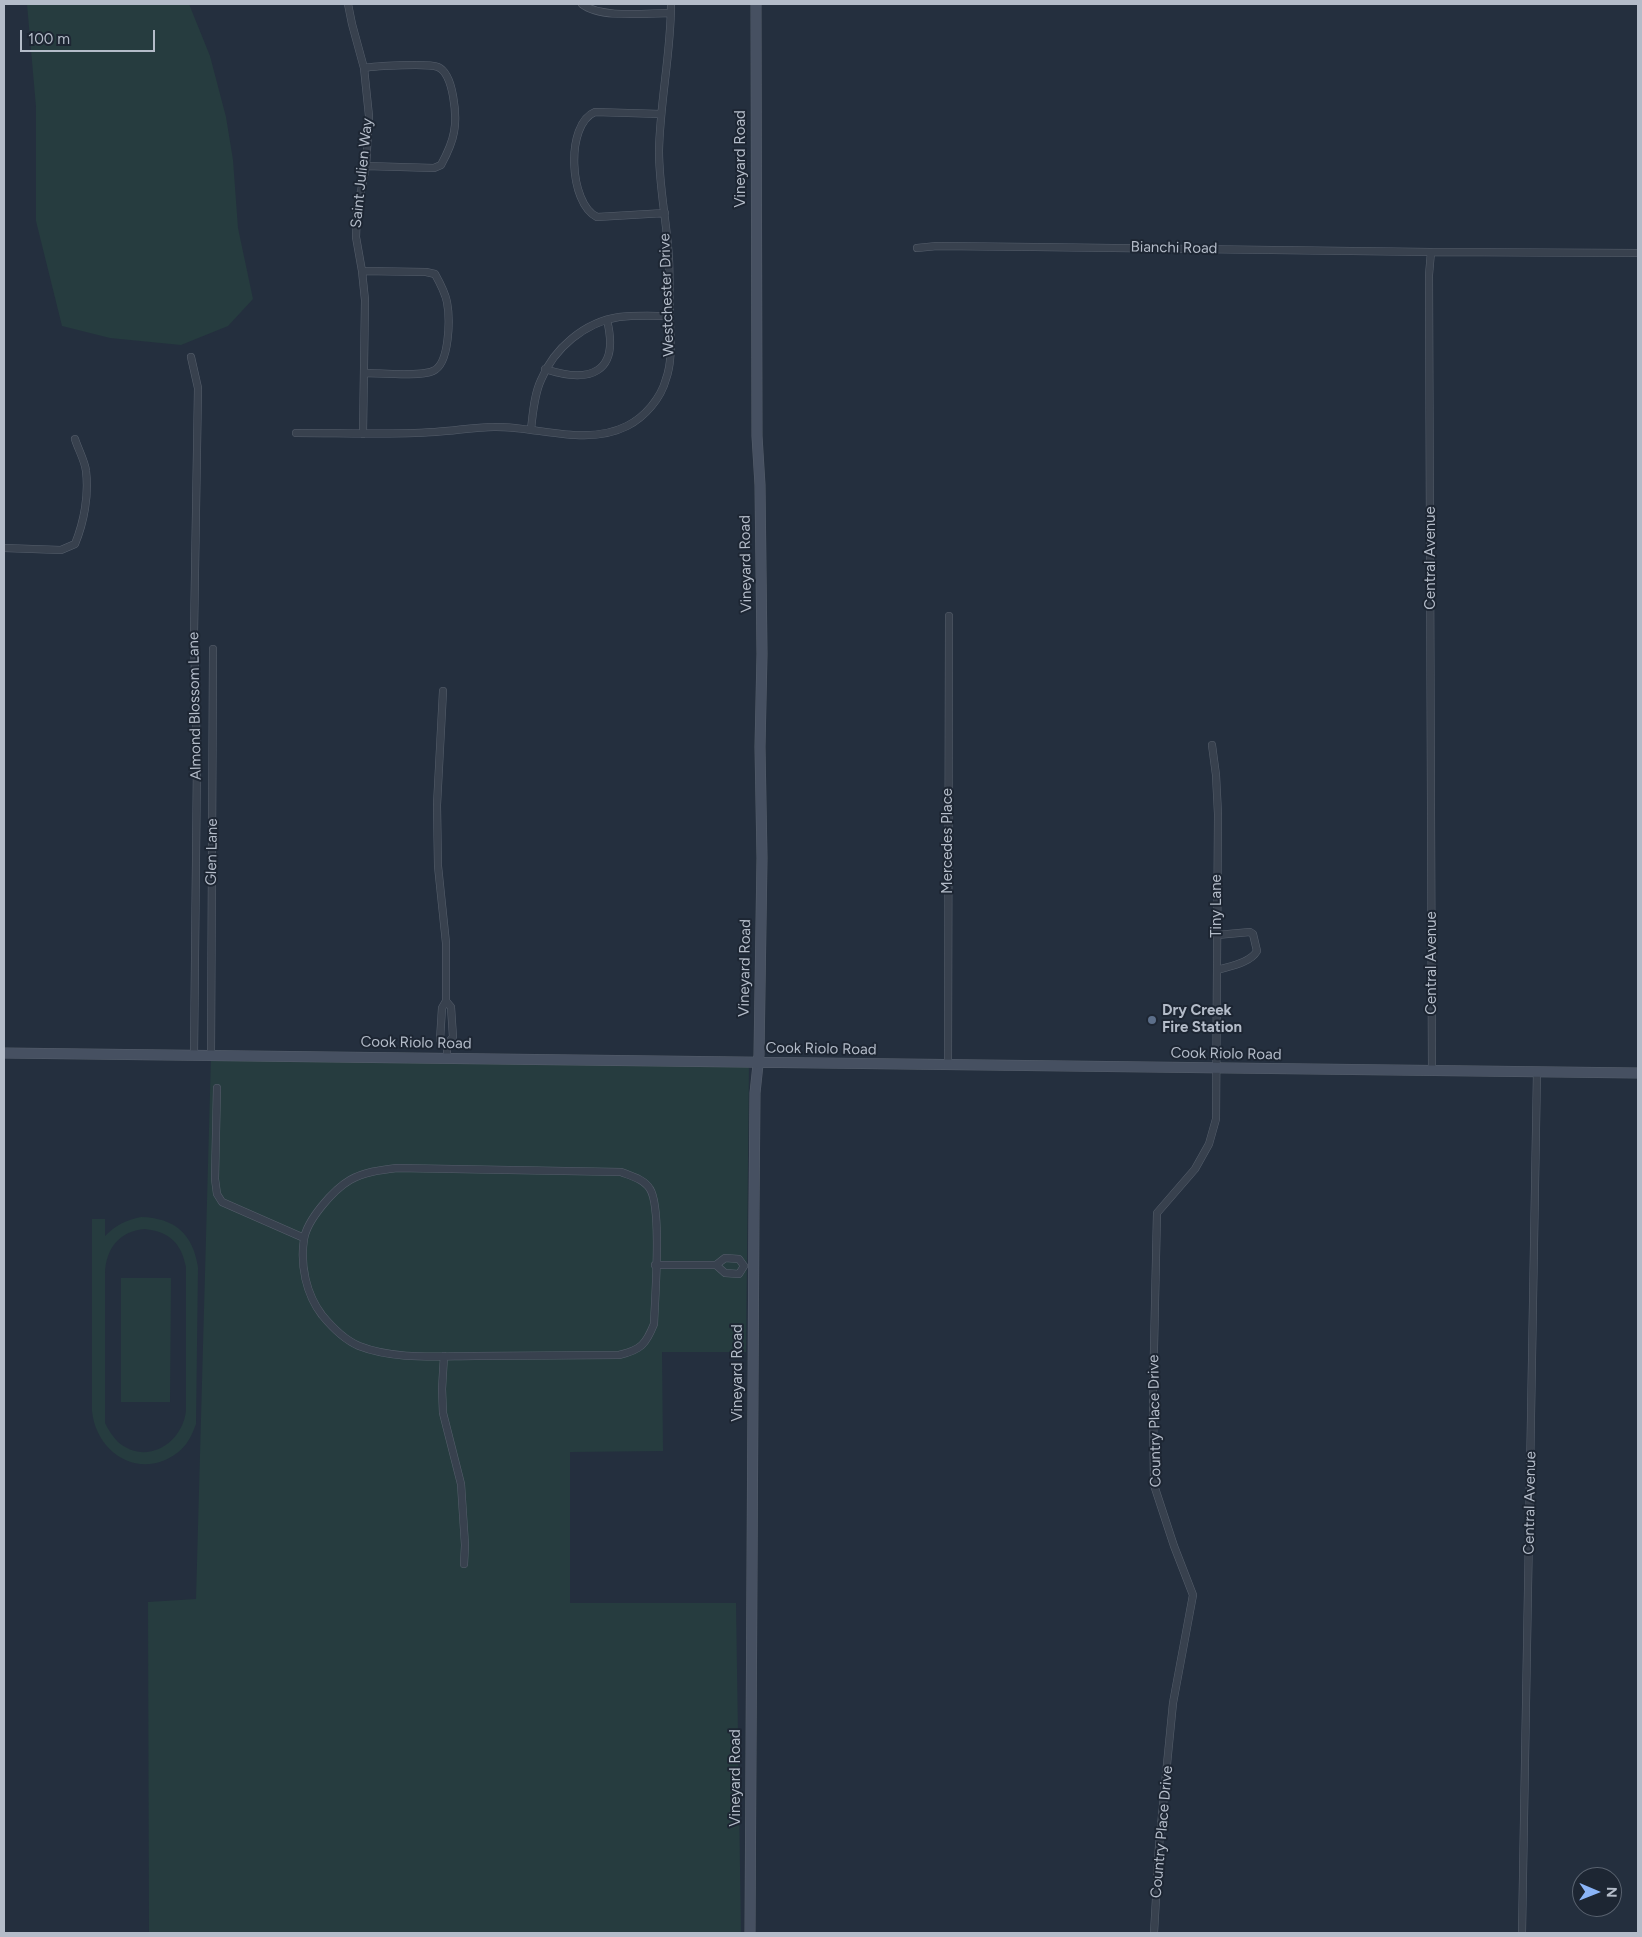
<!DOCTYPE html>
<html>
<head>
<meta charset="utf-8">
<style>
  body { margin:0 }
  #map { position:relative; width:1642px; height:1937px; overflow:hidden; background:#242f3e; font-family:Figtree,sans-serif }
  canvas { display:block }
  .frame { position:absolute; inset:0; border:5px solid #b4bcc9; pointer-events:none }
  .north { position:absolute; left:1572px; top:1867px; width:50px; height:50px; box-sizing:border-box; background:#1d2633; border:1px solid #59626f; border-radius:50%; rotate:91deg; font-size:14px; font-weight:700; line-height:20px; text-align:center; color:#b4bcc9 }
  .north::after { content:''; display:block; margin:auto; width:18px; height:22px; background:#8ab4f8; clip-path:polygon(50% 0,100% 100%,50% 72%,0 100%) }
  .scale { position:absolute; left:20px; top:30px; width:135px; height:22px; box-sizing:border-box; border:2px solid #b4bcc9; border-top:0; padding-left:6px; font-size:15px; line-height:18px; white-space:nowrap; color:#b4bcc9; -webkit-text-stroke:4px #1d2633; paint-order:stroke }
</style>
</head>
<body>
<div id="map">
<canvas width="1642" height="1937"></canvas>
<div class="frame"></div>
<div class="north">N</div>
<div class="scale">100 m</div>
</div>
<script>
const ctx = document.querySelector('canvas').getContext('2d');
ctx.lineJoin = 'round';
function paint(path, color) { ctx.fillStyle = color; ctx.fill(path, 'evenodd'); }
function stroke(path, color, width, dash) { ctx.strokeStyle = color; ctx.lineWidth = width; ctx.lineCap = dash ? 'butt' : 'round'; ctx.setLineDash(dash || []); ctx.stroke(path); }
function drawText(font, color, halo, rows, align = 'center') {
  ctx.font = font + ' Figtree,sans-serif'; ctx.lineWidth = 4; ctx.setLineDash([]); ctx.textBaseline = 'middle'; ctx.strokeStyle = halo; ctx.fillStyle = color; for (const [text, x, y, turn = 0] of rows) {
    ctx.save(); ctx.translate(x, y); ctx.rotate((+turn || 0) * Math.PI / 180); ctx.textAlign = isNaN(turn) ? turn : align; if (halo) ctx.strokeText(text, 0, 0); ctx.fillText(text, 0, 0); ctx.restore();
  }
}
const green = new Path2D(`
  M27,4H189L210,56L226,117L233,160L238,228L253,299L228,326L181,345L110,338L62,326L36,221V107Z
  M211,1056L749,1063L746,1352H662L663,1451L570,1452V1603H736L741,1933H149L148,1602L196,1599Z
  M141,1217C175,1218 193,1234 198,1267L196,1424C192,1435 187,1446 177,1453C140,1481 96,1453 92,1411V1219H105V1236C116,1225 126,1220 141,1217ZM145,1229C170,1232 181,1243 186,1267V1411C182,1444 146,1466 118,1442C112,1436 108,1429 105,1423V1273C106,1249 119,1231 145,1229Z
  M121,1278H171L170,1402H121Z`);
const street = new Path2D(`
  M348,4L352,24L364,68L369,116L366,166L357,211L356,237L362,271L365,300L363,434
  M582,4C601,19 647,13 671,13
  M364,68C375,66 428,63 438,67C454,74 457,117 454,132C452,144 447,154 441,165L434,168L366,166
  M661,114L595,112C565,124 569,204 597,217L665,213
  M917,248L937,246L1034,247L1431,252
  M362,271L426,272L435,274C440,283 445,292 447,302C450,318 450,364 433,371C419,377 381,373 364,373
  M191,357L198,388L194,634L197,761L194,1056
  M545,369C590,384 620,373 607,320
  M531,429C533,413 534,395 541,380C554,348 585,322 619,317C635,315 653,316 670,316
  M296,433C342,433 389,435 435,432C455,431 474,427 494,427C538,426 585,447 627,426C645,417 661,398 666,379C673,360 670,337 670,317C669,298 670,278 669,259C667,223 659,187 659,151C660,101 671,53 671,4
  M4,548L61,550L75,544C84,522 89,495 86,471C85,461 78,449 75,439
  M443,691L437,805L438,866L446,943V1001
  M1217,970C1230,966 1250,963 1257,951L1253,934L1250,932L1217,935
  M447,1044L440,1040L442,1008L446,1001L451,1007L453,1037L447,1044V1058
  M211,1056L213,649
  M948,1065L949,616
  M1432,1071L1429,275L1431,252L1638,253
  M217,1088L215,1179L217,1194L222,1202L304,1238
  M397,1168L621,1172C631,1176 644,1179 650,1189C662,1208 655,1297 654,1324C646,1344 641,1350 619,1355C571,1355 523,1356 475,1356C438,1356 395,1360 359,1346C345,1340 331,1326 322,1315C306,1294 300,1265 304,1239C307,1220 333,1190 350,1180C364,1172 380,1170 397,1168Z
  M655,1265H716L725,1258L739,1259L744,1266
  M716,1265L725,1273L739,1274L744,1266
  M444,1356L442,1389L443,1413L461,1484L465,1545L464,1564
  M1154,1933L1159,1846L1173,1703L1193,1595L1174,1546L1154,1485L1153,1393L1157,1213L1195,1169L1209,1144L1216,1119L1218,814L1216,775L1212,745
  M1522,1933L1537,1072`);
const secondary = new Path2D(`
  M4,1053L1638,1073
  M750,1933L754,1209L755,1093L759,1055L762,858L760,747L762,654L760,485L757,436L756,4`);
const markers = [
  [1152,1020,5,"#5c6f8a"]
];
const streetNames = [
  ["Vineyard Road",741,159,-90],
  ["Saint Julien Way",362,173,-84],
  ["Bianchi Road",1174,248,1],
  ["Westchester Drive",667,295,-92],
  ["Central Avenue",1431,558,-90],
  ["Vineyard Road",746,564,-91],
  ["Almond Blossom Lane",195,706,-91],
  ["Mercedes Place",948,841,-90],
  ["Glen Lane",212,852,-89],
  ["Tiny Lane",1217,906,-90],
  ["Central Avenue",1432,963,-90],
  ["Vineyard Road",745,968,-89],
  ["Cook Riolo Road",416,1043,1],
  ["Cook Riolo Road",821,1049,1],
  ["Cook Riolo Road",1226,1054,1],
  ["Vineyard Road",738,1373,-90],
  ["Country Place Drive",1155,1421,-91],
  ["Central Avenue",1530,1503,-89],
  ["Vineyard Road",736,1778,-90],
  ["Country Place Drive",1162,1832,-85]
];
const poiNames = [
  ["Dry Creek",1162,1011],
  ["Fire Station",1162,1028]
];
paint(green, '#263c3f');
stroke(street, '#565f6c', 8);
stroke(secondary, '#565f6c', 11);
stroke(street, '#38414e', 7);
stroke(secondary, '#465061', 10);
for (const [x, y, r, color] of markers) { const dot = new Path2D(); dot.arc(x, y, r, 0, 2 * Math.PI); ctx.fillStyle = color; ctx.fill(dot); stroke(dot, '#1d2633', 2); }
drawText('15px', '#b4bcc9', '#1d2633', streetNames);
drawText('bold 15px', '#b4bcc9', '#1d2633', poiNames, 'left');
</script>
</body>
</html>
